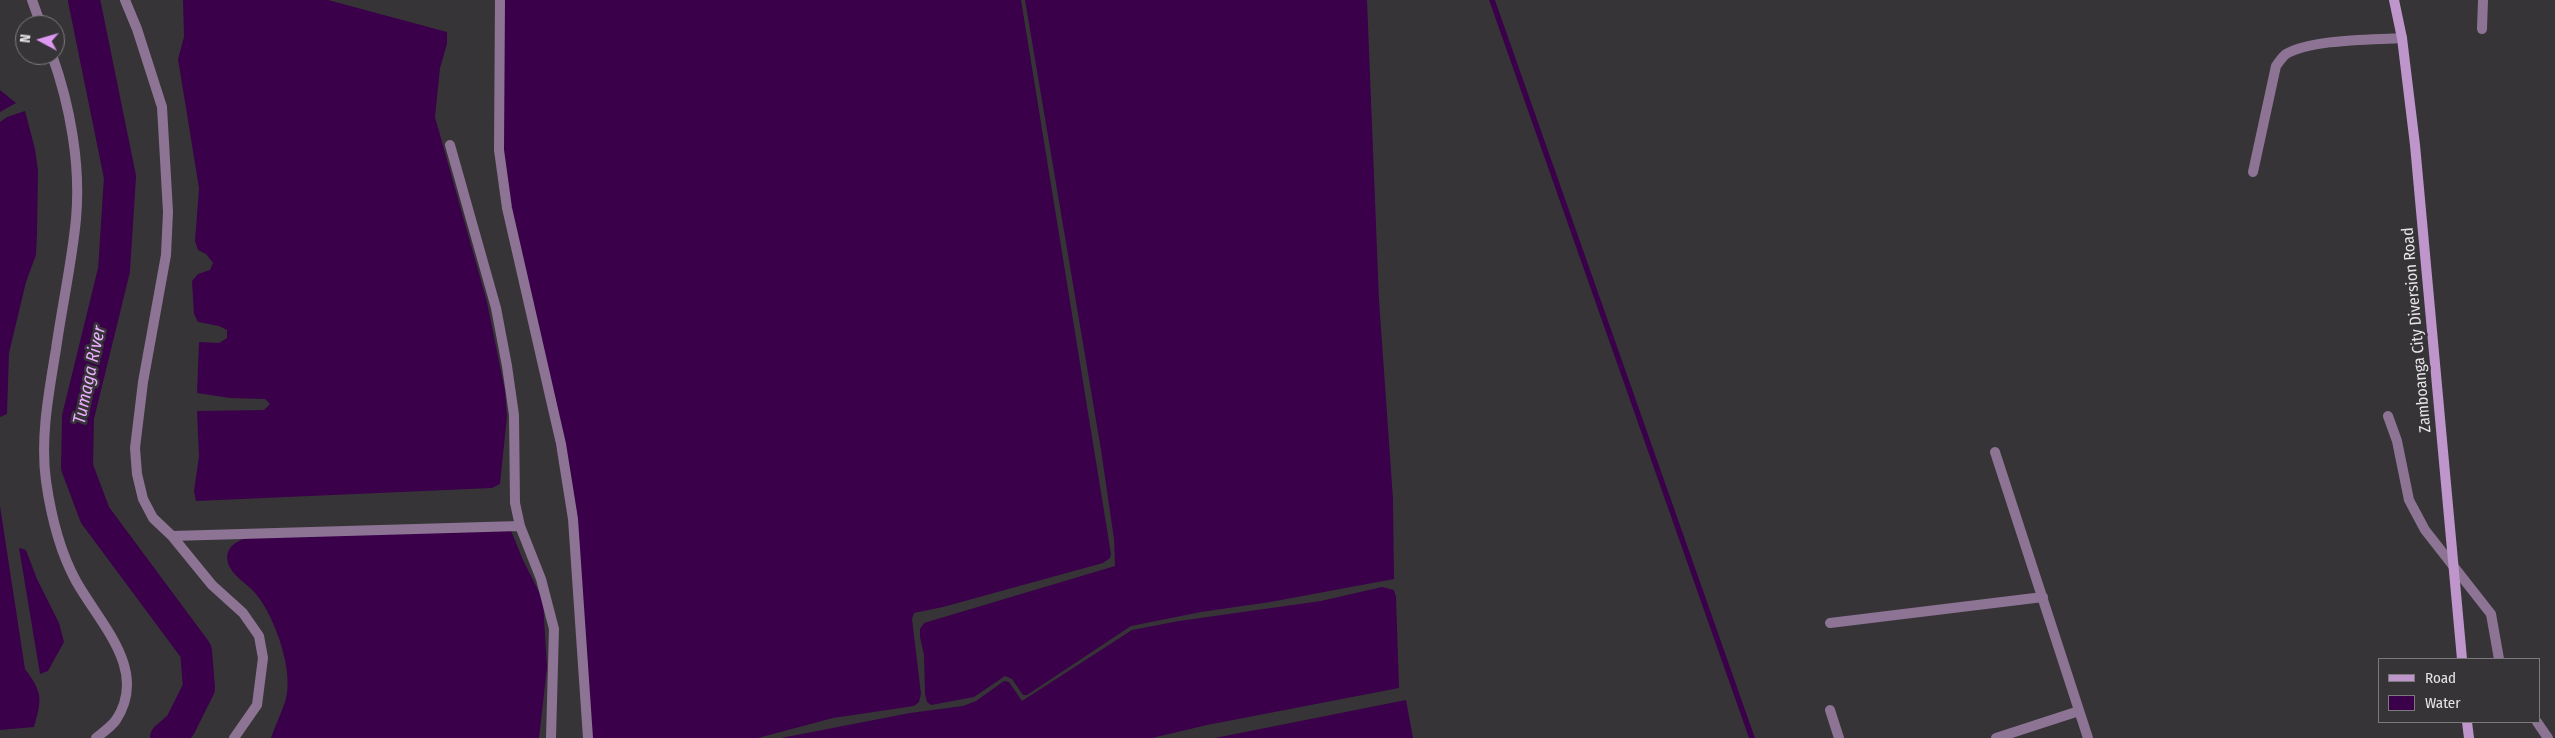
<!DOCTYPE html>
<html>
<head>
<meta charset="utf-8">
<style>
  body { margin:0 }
  #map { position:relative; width:2555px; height:738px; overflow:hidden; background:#373438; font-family:"Fira Sans Condensed",sans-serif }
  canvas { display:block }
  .legend { position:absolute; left:2378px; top:658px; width:162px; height:65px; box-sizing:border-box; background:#373438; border:1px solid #7d7a7e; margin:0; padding:6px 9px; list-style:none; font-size:15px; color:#e6e4e7 }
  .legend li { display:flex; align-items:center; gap:10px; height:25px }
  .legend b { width:25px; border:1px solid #7d7a7e }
  .north { position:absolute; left:15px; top:15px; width:50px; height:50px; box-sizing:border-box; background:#373438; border:1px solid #7d7a7e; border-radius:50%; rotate:276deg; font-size:14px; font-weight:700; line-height:20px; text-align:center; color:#e6e4e7 }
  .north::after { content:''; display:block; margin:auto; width:18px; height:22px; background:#de98f2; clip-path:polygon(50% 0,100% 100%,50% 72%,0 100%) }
</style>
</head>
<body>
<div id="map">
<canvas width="2555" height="738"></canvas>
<ul class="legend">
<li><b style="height:6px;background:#bf96cc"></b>Road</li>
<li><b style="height:14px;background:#3a0049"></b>Water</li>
</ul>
<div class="north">N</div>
</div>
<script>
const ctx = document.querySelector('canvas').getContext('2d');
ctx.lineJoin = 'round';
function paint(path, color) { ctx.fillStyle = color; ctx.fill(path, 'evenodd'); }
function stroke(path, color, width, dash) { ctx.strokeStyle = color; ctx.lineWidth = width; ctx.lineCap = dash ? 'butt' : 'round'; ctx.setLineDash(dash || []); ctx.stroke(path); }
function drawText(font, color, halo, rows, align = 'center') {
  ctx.font = font + ' "Fira Sans Condensed",sans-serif'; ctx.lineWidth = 5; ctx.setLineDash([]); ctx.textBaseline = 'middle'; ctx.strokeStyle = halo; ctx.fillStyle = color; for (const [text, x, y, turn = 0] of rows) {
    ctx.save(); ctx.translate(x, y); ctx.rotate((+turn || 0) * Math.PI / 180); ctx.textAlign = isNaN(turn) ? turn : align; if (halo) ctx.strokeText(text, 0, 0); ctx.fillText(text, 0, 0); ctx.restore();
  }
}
const water = new Path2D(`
  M183,0H328L447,32V44L440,68L435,117L487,302L505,391L507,416L500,484L492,488L196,501L194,491L199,456L197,411L264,410L270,404L265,399L230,398L197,393L199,342L219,343L227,338V330L219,326L198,322L194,314L192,281L198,274L210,270L213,263L206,254L198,250L195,241L199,188L178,59L184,37Z
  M501,0H1021L1111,554L1110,558L1103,563L943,607L914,613L912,619L921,694L919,702L914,706L833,718L758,738H590L569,508L499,171Z
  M1025,0H1367L1379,300L1393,499L1394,579L1270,602L1201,612L1131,626L1027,695H1023L1012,679L1005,676L974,697L931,705L927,702L925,694L924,655L920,637V629L924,623L1115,566L1114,539L1101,450Z
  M0,90L16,103L0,112Z
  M25,111L35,149L38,171L37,234L36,255L26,282L9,353L7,414L0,417V122L7,117Z
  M0,506L25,669C43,693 42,699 34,727L0,730Z
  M510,528L523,560L543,600L547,668L539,738H271C275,726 281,714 285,702C295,673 275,617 256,594C248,584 232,576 228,563C224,547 237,541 249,537Z
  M19,548L26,550L37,579L59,623L64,642L48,671L40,674Z
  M1382,587L1394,590L1396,597L1399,688L1207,725L1152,738H781L910,713L963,706L976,701L1004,681L1009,682L1022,701L1132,630L1179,621L1321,601Z
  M1406,700L1413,738H1215Z`);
const stream = new Path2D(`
  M1492,0L1752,738`);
const river = new Path2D(`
  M84,0L120,177L114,270L78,417L77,467L95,515L196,651L199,688L180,726L166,738`);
const street = new Path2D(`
  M32,0L41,25
  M125,0L137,29L162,107L168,212L166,255L143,382L135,448L137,474L143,499L153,518L172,536L212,585L243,613L259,636L263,658L257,705L234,738
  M500,0L499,150L507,208L561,444L573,519L588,738
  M2482,29L2483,0
  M52,55C70,105 81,165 76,219C72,262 62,306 56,349C49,392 40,437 46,481C51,516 59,550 76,581C100,624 149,670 116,720C111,727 102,733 96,738
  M450,145L496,308L507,366L514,415L515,503L520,526
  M2253,172L2276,66C2279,62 2282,57 2286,54C2312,39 2370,40 2402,38
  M2388,416L2397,441L2409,500L2425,530L2491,614L2499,659
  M1995,452L2088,738
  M172,536L520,526L541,579L554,629L551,738
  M1830,623L2043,597
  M1830,710L1839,738
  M2537,722L2548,738
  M1996,738L2079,711`);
const secondary = new Path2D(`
  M2394,0L2402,38L2415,145L2462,659
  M2467,722L2469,738`);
const streetNames = [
  ["Zamboanga City Diversion Road",2417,330,-95]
];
const waterNames = [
  ["Tumaga River",90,375,-78]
];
paint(water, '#3a0049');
stroke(stream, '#3a0049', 5.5);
stroke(river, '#3a0049', 32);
stroke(street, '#8d7495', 10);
stroke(secondary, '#bf96cc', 10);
drawText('16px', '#e6e4e7', '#373438', streetNames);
drawText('italic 18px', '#ebaefe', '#373438', waterNames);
</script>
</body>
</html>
